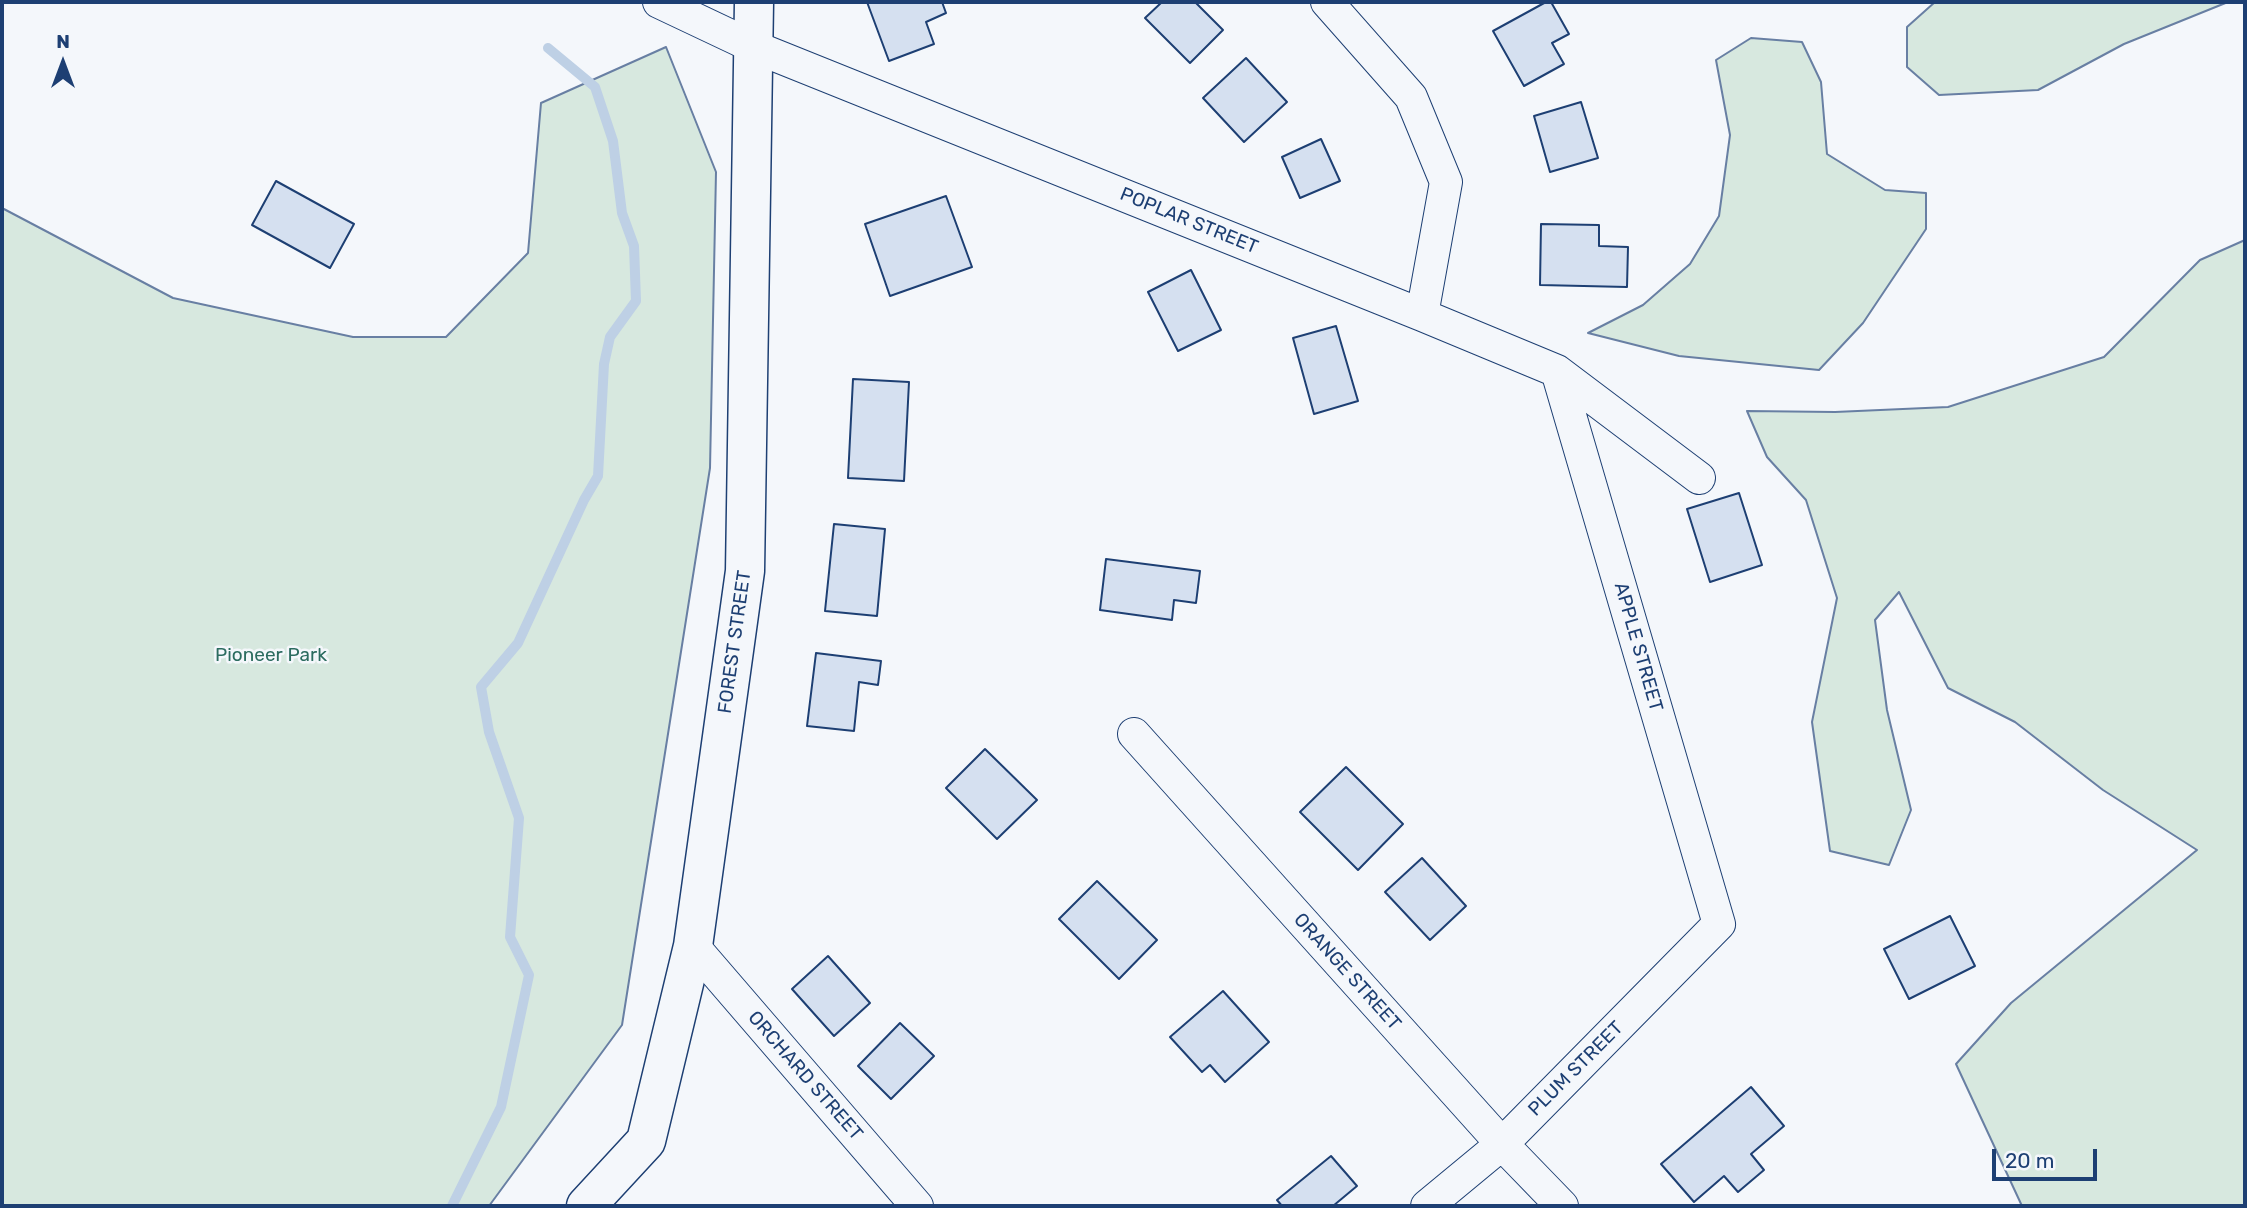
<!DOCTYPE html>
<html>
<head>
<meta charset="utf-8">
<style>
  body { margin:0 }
  #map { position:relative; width:2247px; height:1208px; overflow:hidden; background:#f4f7fb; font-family:Rubik,sans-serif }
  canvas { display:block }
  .frame { position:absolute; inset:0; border:4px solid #1d3f73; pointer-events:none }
  .north { position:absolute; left:28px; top:28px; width:70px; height:70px; -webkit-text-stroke:5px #f4f7fb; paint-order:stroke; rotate:0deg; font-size:19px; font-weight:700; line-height:28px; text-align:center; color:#1d3f73 }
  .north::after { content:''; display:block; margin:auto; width:24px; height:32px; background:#1d3f73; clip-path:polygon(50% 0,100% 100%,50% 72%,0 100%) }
  .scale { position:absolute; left:1992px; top:1149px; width:105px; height:32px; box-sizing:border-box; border:4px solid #1d3f73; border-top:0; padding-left:9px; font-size:21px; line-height:24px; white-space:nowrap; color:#1d3f73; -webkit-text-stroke:5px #f4f7fb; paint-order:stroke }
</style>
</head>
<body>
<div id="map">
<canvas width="2247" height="1208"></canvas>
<div class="frame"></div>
<div class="north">N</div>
<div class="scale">20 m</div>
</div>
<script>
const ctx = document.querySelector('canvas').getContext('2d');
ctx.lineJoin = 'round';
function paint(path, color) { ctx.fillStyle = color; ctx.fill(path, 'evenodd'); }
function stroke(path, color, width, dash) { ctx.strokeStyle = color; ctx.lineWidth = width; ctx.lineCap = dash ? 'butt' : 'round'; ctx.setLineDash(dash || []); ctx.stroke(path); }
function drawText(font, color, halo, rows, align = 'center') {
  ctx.font = font + ' Rubik,sans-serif'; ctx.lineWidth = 5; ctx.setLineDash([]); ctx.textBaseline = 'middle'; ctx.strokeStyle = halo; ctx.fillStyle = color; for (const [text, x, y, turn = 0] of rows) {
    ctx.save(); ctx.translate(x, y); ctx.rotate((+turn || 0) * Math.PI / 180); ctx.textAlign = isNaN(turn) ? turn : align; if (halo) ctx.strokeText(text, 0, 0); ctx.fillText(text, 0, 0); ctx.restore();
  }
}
const green = new Path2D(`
  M1935,2H2228L2124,44L2038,90L1939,95L1907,67V27Z
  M1751,38L1802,42L1821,82L1827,154L1885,190L1926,193V229L1863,323L1819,370L1679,356L1588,333L1643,305L1690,264L1719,216L1730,135L1716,60Z
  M666,47L716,172L710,468L622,1025L489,1206H2V208L173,298L353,337H446L528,253L541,103Z
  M2245,240V1206H2022L1956,1064L2011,1003L2197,850L2103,790L2015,722L1948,688L1899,592L1875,620L1887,710L1911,810L1889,865L1830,851L1812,722L1837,598L1806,500L1767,457L1747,411L1835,412L1948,407L2104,357L2200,260Z`);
const stream = new Path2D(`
  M452,1206L501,1107L529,975L510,937L519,818L489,732L481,687L518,643L584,500L598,476L604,364L610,337L636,301L634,246L622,213L613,141L595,87L548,48`);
const building = new Path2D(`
  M867,2H942L946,13L926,22L934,44L889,61Z
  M1162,2H1195L1223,30L1190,63L1145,18Z
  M1546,2H1551L1569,34L1552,43L1564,64L1524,86L1493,31Z
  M1246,58L1287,102L1244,142L1203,98Z
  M1581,102L1598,158L1550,172L1534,116Z
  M1321,139L1340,181L1300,198L1282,157Z
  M276,181L354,224L330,268L252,225Z
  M946,196L972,267L890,296L865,224Z
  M1541,224L1599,225V246L1628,247L1627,287L1540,285Z
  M1191,270L1221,330L1178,351L1148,292Z
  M1336,326L1358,401L1314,414L1293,338Z
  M853,379L909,382L904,481L848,478Z
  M1739,493L1762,565L1710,582L1687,509Z
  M834,524L885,529L877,616L825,611Z
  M1106,559L1200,571L1196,603L1174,600L1172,620L1100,610Z
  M816,653L881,661L878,685L859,682L854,731L807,726Z
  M985,749L1037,800L997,839L946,788Z
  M1346,767L1403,824L1358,870L1300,812Z
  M1422,858L1466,906L1430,940L1385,892Z
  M1097,881L1157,940L1119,979L1059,919Z
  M1950,916L1975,966L1909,999L1884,949Z
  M828,956L870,1003L834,1036L792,989Z
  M1223,991L1269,1042L1225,1082L1210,1065L1202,1072L1170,1037Z
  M900,1023L934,1056L891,1099L858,1066Z
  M1751,1087L1784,1126L1751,1154L1764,1170L1738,1192L1724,1176L1694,1202L1661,1164Z
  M1331,1156L1357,1186L1333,1206H1282L1277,1200Z`);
const street = new Path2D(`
  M659,2L752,46L1422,315L1557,371L1699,478
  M1327,2L1411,97L1446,182L1422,315
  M1134,734L1502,1144L1562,1206
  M693,946L917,1206
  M1427,1206L1502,1144L1719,924L1557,371`);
const secondary = new Path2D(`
  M586,1206L646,1141L693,946L745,571L754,2`);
const streetNames = [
  ["POPLAR STREET",1189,221,22],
  ["FOREST STREET",735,642,-82],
  ["APPLE STREET",1638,647,74],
  ["ORANGE STREET",1347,972,48],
  ["PLUM STREET",1576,1069,-45],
  ["ORCHARD STREET",805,1076,49]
];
const parkNames = [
  ["Pioneer Park",271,656]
];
paint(green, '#d7e8df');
stroke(green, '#687fa3', 2);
stroke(stream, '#bed0e5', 10);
paint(building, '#d5e0f0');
stroke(building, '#1d3f73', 2);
stroke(street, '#1d3f73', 34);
stroke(secondary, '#1d3f73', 41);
stroke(street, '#f4f7fb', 32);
stroke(secondary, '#f4f7fb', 38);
drawText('19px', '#1d3f73', '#f4f7fb', streetNames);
drawText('19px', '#2c6c60', '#f4f7fb', parkNames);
</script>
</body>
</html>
